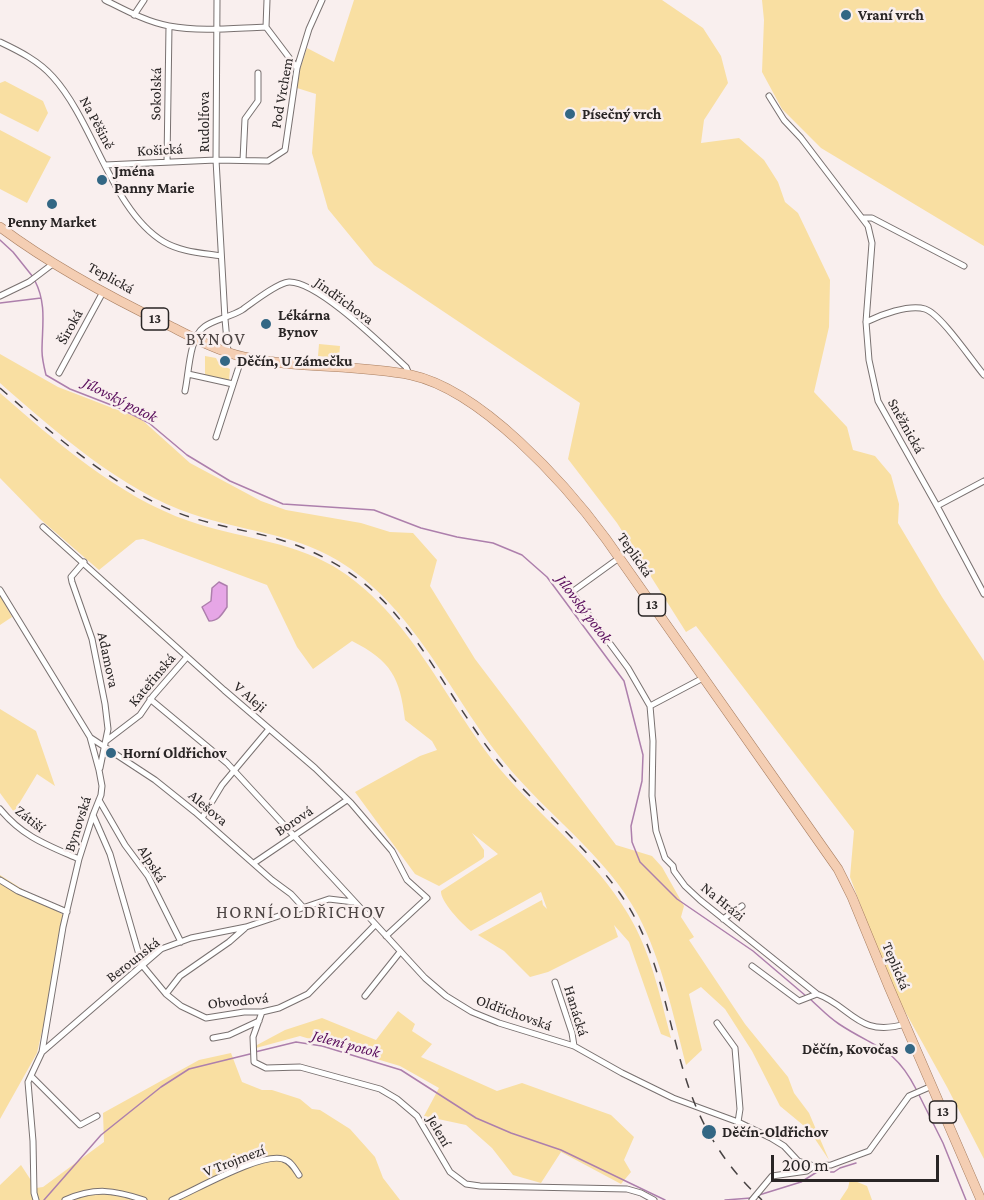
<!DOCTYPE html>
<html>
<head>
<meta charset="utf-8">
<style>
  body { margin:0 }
  #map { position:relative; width:984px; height:1200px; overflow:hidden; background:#f9efee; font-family:"Crimson Pro",serif }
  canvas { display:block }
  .scale { position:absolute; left:771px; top:1155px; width:168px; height:27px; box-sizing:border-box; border:3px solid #292525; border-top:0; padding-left:8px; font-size:18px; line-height:21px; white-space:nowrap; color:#292525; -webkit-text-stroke:4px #f9efee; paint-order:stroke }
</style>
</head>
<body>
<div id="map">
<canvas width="984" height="1200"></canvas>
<div class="scale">200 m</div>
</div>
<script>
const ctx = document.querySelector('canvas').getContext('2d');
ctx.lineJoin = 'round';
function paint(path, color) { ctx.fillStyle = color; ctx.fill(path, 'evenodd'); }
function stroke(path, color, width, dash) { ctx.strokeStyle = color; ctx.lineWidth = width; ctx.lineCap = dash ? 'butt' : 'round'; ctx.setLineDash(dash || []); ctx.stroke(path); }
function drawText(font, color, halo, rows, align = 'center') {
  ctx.font = font + ' "Crimson Pro",serif'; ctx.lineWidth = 5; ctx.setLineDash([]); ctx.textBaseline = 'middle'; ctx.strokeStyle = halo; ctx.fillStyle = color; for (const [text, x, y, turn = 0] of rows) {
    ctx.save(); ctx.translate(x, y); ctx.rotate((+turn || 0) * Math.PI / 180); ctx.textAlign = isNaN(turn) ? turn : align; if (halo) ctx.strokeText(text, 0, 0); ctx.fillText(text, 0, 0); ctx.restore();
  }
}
const green = new Path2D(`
  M354,0H662L703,28L721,56L728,83L704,120L701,143L739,138L764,160L778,182L785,202L798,213L830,280L829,327L814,392L847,427L853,450L875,456L891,475L899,504L898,523L942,597L984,661V1159L947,1087L891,986L850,877L854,831L696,626L686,632L617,523L568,459L580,403L374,265L328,209L312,153L316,94L297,88L299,72L307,48L334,62Z
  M762,0H984V246L821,148L782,109L762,72L764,20Z
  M5,81L43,101L48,113L38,132L0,113V83Z
  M0,130L51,157L27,203L0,189Z
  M319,344L340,346L339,358L318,356Z
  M0,354L58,387L141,419L190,463L261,501L286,510L361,523L390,532L413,533L437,560L430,586L475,659L616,845L652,856L662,867L684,906L681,917L694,937L689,940L745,1024L788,1077L794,1093L809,1113L829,1160L809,1130L780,1106L752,1051L725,1009L701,987L689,994L702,1050L686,1065C673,1014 662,961 638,915C606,855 546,814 504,762C449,694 414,606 337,560C292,533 241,531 192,514C122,491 55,431 0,383Z
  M205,356L216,358L218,362L220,359L225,362L224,366L230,369L229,380L205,375Z
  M0,393C55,441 119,497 189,521C237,538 288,540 333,566C410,612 444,701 499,768C541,818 595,858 628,914C651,952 660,996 671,1038L661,1034L629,942L614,925L618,937L548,972L530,977L504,951L478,935L542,900L543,905L547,909L541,892L471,931C462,924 440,901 441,891L498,854L472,833L484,850V857L482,859L439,886L415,874L355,792L420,756L437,750L432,741L405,720C400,677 391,661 352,641L313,669L297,647L267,585L143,539L136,540L99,570L40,519L0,478Z
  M0,595L12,617L0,625Z
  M0,709L36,731L55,786L37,774L14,812L0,793Z
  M0,875L68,918L37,1053L0,1119Z
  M398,1011L415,1024L412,1031L432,1044L421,1057L497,1091L522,1083L611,1115L634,1137L624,1160L631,1172L621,1184L561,1152L541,1183L513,1175L492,1148L466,1125L424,1116L439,1088L400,1066L300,1036L256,1048L257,1045L285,1030L322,1018L376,1040Z
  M231,1053L242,1082L262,1090H272L300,1099L312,1109L320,1110L350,1129L375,1157L383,1178L400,1200H0V1185L21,1165L36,1188L43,1187L104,1142L103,1113L199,1060Z
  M850,1179L867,1186L872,1200H840L848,1188Z`);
const water = new Path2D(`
  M219,582L227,586V607C222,614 219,621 209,621L202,607L211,601L212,588Z`);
const stream = new Path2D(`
  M0,240L13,252L33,277
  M35,281C47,304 42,327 42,351C42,359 44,367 46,375L70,389L119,408L149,423L187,455L230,481L283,504L374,510L421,528L457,537L493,543L522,555L547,577L624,681L643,755L642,781L631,826L632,842L640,862L677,899L753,951L806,996
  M0,303L41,298
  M810,999C819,1007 828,1017 839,1024C875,1048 894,1046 916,1089
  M255,1052L296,1042L322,1046L401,1070L476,1118L511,1133L561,1150L665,1200
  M918,1093L943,1143L966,1200
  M759,1195L801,1182L817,1172H834L840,1168L856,1163
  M44,1200L101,1135L161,1087L189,1069L250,1054
  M725,1200L751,1198`);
const minor = new Path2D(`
  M105,0C125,10 147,22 169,26C201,32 235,28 266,27
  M217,0L216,160L225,319L228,352
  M267,0L266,27L297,68
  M134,15L144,0
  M0,42C19,51 39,61 53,77C94,122 112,211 164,242C181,252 203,253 221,256
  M769,96L784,120L801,138L868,226L872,243L866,322L869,360L878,401L937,506L984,594
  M243,160L245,119L258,101V73
  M167,162L169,26
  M105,165L216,160L268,161L285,150L297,68L309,29L322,0
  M864,218H872L964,266
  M0,296L29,282L54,263
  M866,322C880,315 909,304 925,309C941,314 972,361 984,375
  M59,373L103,292
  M188,374L233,384
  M185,391C189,373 189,338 204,327C213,320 230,317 242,310C252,303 277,283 289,282C318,281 384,347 406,367L409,374
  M216,437L242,357
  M937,506L984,481
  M43,527L224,690L315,768L351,803L392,851L407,880L427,898L386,936
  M619,558L572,592L628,668L650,706L703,678
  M84,562L71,577L72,582L92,639L105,704L108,729L100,768
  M0,590L90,737L99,770L102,786L101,795L93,815L79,859L63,927L42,1052
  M150,699L227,763L425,978L446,996L472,1012L499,1023L574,1046L622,1073L673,1098L738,1122L771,1138L784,1146L798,1161L814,1166L831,1165L869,1151L909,1096L932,1086
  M650,706L653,741L652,796L656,831L665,858L673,866L674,871L685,886L700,900L817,994C851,1006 858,1038 905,1024
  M91,738L155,780L195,812L272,880L291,894L302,906
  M106,741L140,715L153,696L187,657
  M99,800L125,845L148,876L181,942
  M0,809C23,837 47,845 79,859
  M93,815L110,854L142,965L166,994L181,1006L206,1018L244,1012H262L279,1008L308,994L375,925
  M202,818L222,785L269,729
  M254,863L347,800
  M0,880L18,891L67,912
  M723,919L742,906
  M752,966L799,1001L817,994
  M555,982L572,1033L574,1046
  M166,994L180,976L229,942L245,928
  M365,996L400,952
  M262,1012L253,1037L254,1062L266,1068L300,1067L380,1089L397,1099L417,1116L450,1172L466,1184L480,1186L627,1189L641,1193L654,1200
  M717,1023L735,1048L740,1109L738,1122
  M213,1038L229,1035L259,1021
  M31,1076L80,1125L97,1116
  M36,1200L34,1193L33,1141L28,1082L42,1052L161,949L191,938L246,927L329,899L354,902
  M65,1200C95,1187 114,1190 144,1200
  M172,1200C196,1190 261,1152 283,1159C291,1161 295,1169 299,1175
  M752,1200L772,1176L807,1171L814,1166`);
const primary = new Path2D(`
  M0,227C52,266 110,297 168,325C192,337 217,351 244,357C298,369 356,364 411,375C481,390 565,483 606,539L838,869L852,897L889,987L981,1200`);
const rail = new Path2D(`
  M0,388C50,432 110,484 171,510C202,523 234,528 267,536C314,548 358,572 391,609C434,658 461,717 503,767C545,816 603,859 634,916C664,972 670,1036 691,1094C706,1135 730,1171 762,1200`);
const markers = [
  [846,15,6,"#336784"],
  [570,114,6,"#336784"],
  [102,180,6,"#336784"],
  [52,204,6,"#336784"],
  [266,324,6,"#336784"],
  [225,361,6,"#336784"],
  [111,753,6,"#336784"],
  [910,1049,6,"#336784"],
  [709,1132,8,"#336784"]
];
const shields = [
  [155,319,27],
  [652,605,27],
  [943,1112,27]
];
const shieldNames = [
  ["13",155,319],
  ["13",652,605],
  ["13",943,1112]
];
const poiNames = [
  ["Vraní vrch",858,15],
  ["Písečný vrch",582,114],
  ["Jména",114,171],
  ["Panny Marie",114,188],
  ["Penny Market",52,222,"center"],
  ["Lékárna",278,315],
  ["Bynov",278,332],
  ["Děčín, U Zámečku",237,361],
  ["Horní Oldřichov",123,753],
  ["Děčín, Kovočas",898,1049,"right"],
  ["Děčín-Oldřichov",722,1132]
];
const streetNames = [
  ["Pod Vrchem",282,93,-80],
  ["Sokolská",156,94,-89],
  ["Rudolfova",204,122,-90],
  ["Na Pěšině",97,123,62],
  ["Košická",160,150,-3],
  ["Teplická",111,278,29],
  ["Jindřichova",344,301,36],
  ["Široká",70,327,-61],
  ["Sněžnická",906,426,61],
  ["Teplická",635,555,55],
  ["Adamova",108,660,78],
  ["Kateřinská",152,680,-50],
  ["V Aleji",250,697,41],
  ["Alešova",208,808,40],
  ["Zátiší",30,819,38],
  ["Borová",294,821,-34],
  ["Bynovská",78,824,-72],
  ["Alpská",152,864,58],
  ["Na Hrázi",723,902,39],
  ["Berounská",133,960,-38],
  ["Teplická",896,966,67],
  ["Obvodová",238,1001,-6],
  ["Hanácká",576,1011,73],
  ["Oldřichovská",514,1013,20],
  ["Jelení",439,1131,60],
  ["V Trojmezí",234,1161,-21]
];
const waterNames = [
  ["Jílovský potok",120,400,27],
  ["Jílovský potok",584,609,53],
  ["Jelení potok",346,1044,15]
];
const quarterNames = [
  ["BYNOV",216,339],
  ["HORNÍ OLDŘICHOV",301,912]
];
paint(green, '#f9dfa2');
paint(water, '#e6a6e6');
stroke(water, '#ad7fac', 1.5);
stroke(stream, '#ad7fac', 1.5);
stroke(minor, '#797170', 7);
stroke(primary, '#a87e60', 10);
stroke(minor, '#fff', 5);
stroke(primary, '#f4ceb3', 9);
stroke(rail, '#484343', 1.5, [10, 10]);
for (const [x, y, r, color] of markers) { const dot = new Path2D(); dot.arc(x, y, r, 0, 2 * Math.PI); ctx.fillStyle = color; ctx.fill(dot); stroke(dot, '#f9efee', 2); }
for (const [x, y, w] of shields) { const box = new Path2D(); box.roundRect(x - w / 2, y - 11, w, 22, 4.5); ctx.fillStyle = '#f9efee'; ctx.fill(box); stroke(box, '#292525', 1.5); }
drawText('bold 14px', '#292525', null, shieldNames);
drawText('bold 15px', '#292525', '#f9efee', poiNames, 'left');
drawText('15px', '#292525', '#f9efee', streetNames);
drawText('italic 16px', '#590d5c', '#f9efee', waterNames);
ctx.letterSpacing = '1.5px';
drawText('18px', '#4e4645', '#f9efee', quarterNames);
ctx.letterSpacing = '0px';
</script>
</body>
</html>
